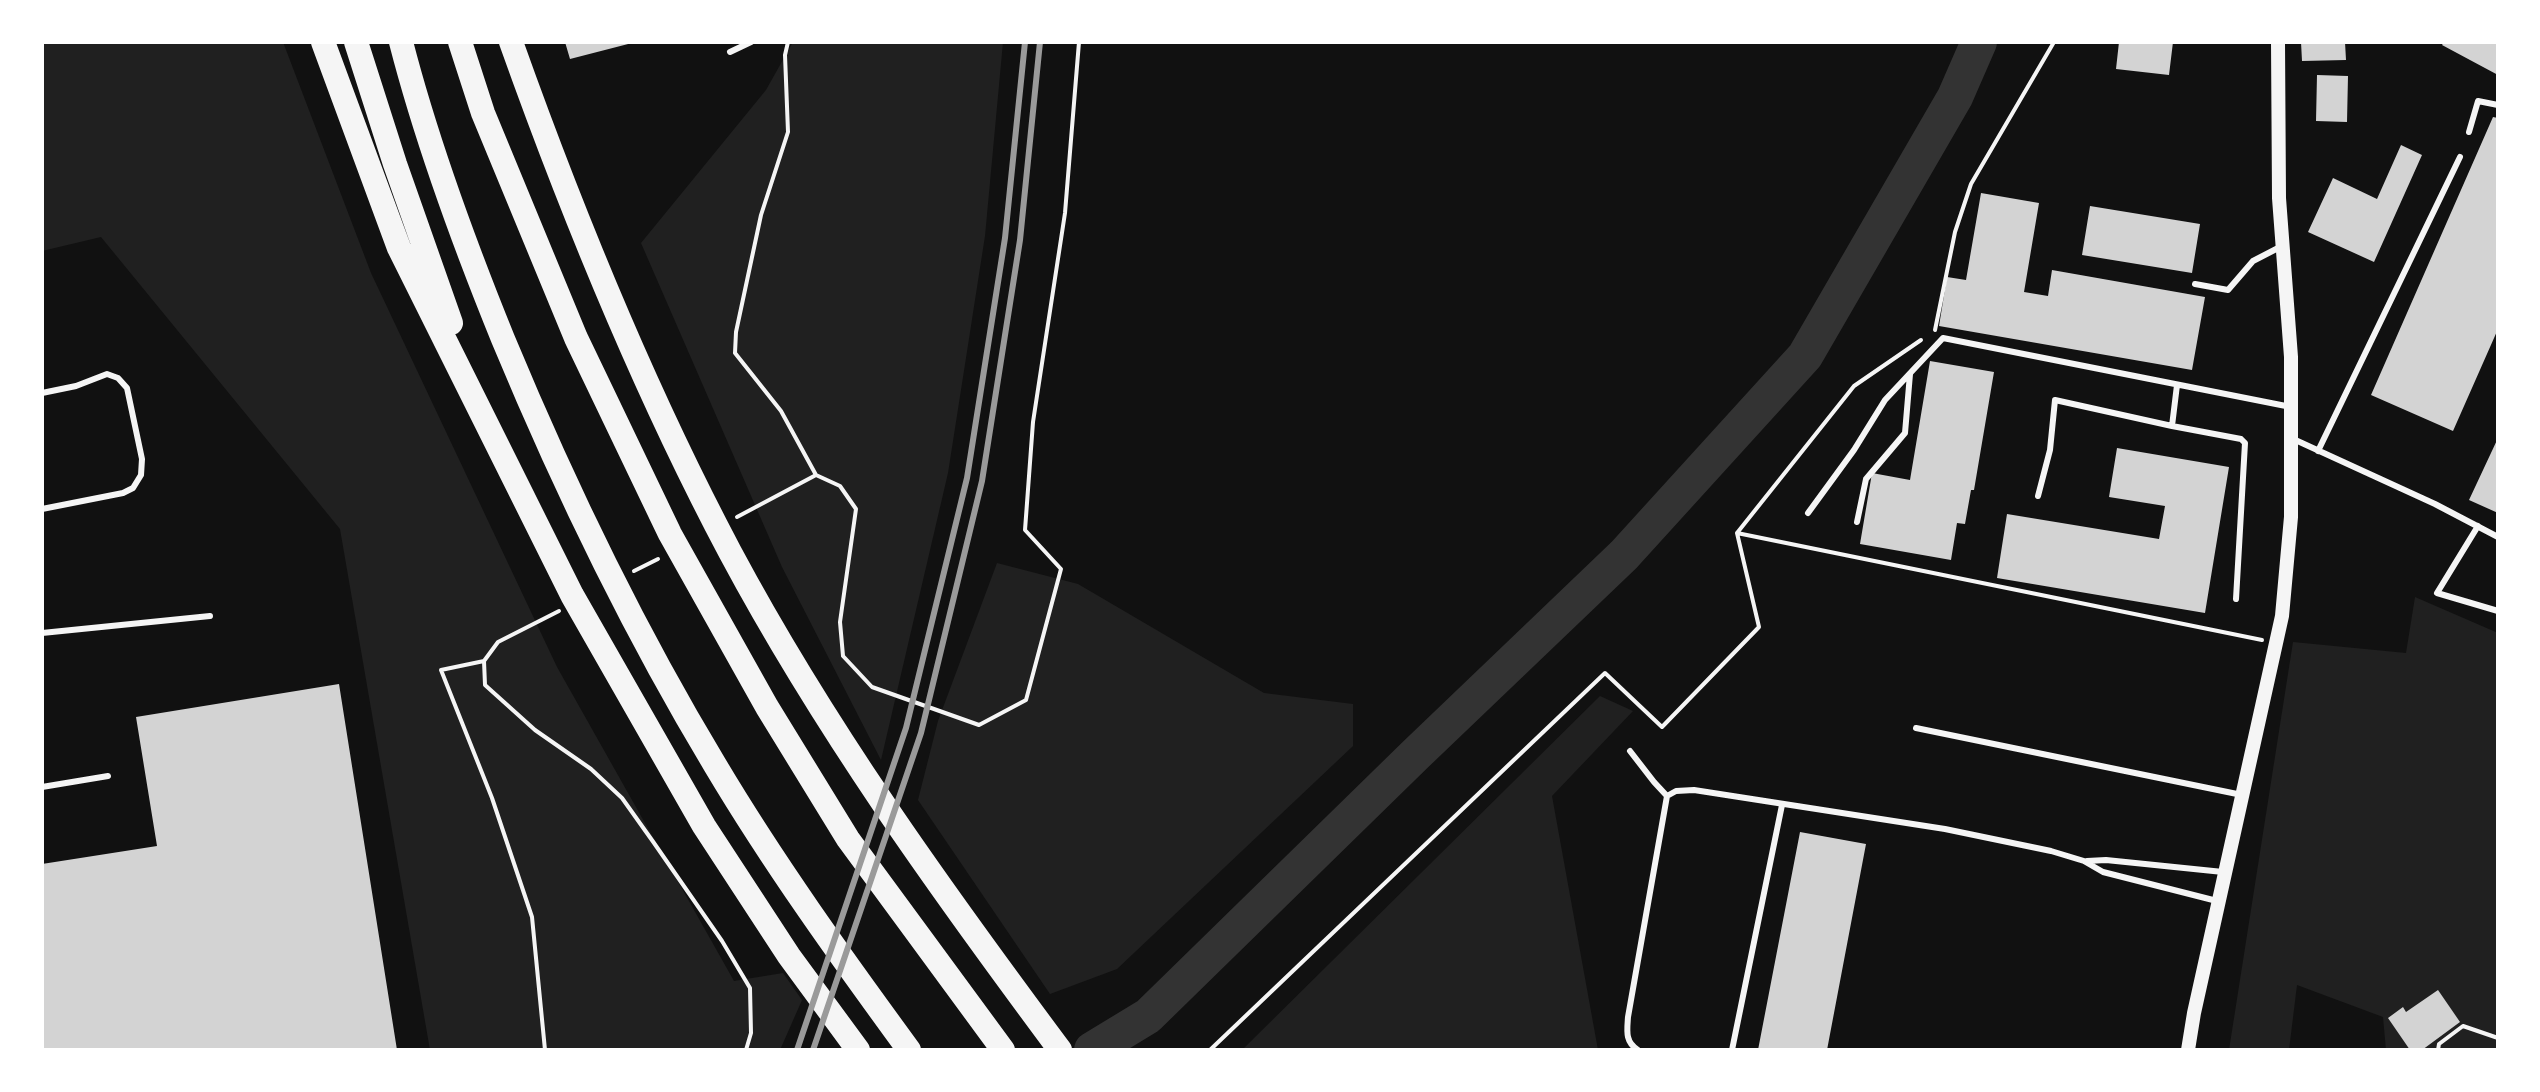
<!DOCTYPE html>
<html>
<head>
<meta charset="utf-8">
<style>
  body { margin:0 }
  #map { position:relative; width:2540px; height:1092px; overflow:hidden; background:#111; font-family:Spectral,serif }
  canvas { display:block }
  .frame { position:absolute; inset:0; border:44px solid #fff; pointer-events:none }
</style>
</head>
<body>
<div id="map">
<canvas width="2540" height="1092"></canvas>
<div class="frame"></div>
</div>
<script>
const ctx = document.querySelector('canvas').getContext('2d');
ctx.lineJoin = 'round';
function paint(path, color) { ctx.fillStyle = color; ctx.fill(path, 'evenodd'); }
function stroke(path, color, width, dash) { ctx.strokeStyle = color; ctx.lineWidth = width; ctx.lineCap = dash ? 'butt' : 'round'; ctx.setLineDash(dash || []); ctx.stroke(path); }
const green = new Path2D(`
  M42,42H283L371,273L557,667L734,981L783,973L802,1000L780,1050H430L340,529L101,237L42,251Z
  M793,42H1003L985,236L948,473L881,760L782,567L641,243L766,90Z
  M997,563L1078,584L1264,693L1353,704V746L1117,969L1050,994L918,800L938,721Z
  M2415,597L2498,633V1050H2386L2383,1017L2297,985L2289,1050H2229L2293,642L2406,653Z
  M1600,696L1633,711L1552,796L1598,1050H1242Z`);
const river = new Path2D(`
  M1092,1050L1148,1016L1415,755L1624,555L1805,356L1955,97L1979,42`);
const building = new Path2D(`
  M565,42H632V43L570,59Z
  M2119,42H2173L2169,75L2116,69Z
  M2301,42H2345L2346,60L2302,61Z
  M2444,42H2498V75L2442,45Z
  M2317,75L2348,76L2347,122L2316,121Z
  M2493,117L2498,118V329L2453,431L2371,395Z
  M2401,145L2422,155L2374,262L2308,232L2333,178L2377,199Z
  M1981,193L2039,203L2024,292L2048,296L2052,270L2205,297L2192,370L1939,326L1947,277L1966,280Z
  M2090,206L2200,224L2192,273L2082,255Z
  M1930,361L1994,372L1974,490H1971L1965,524L1957,523L1951,560L1860,544L1872,473L1910,480Z
  M2498,438V513L2469,500Z
  M2117,448L2229,467L2205,613L1997,578L2007,514L2159,539L2165,506L2109,497Z
  M339,684L397,1050H42V864L157,846L136,717Z
  M1800,832L1866,844L1827,1050H1758Z
  M2438,990L2460,1022L2422,1050H2410L2388,1018L2403,1007L2406,1012Z`);
const path = new Path2D(`
  M1935,330L1955,232L1971,184L2054,42
  M816,475L840,486L856,509L840,622L843,656L872,687L979,725L1026,700L1061,569L1025,530L1033,422L1065,213L1079,42
  M737,517L816,475L781,411L735,353L736,332L761,215L788,132L785,55L788,42
  M1737,533L1854,386L1921,340
  M1737,533L2262,640
  M634,571L658,559
  M559,611L498,642L484,661L485,685L535,730L591,769L622,798L654,843L722,941L750,988L751,1033L746,1050
  M484,661L441,670L492,798L532,917L545,1050
  M1210,1050L1605,673L1662,727L1759,627L1737,533
  M2438,1050L2439,1044L2463,1026L2498,1038`);
const service = new Path2D(`
  M730,52L751,42
  M2469,132L2478,101L2498,105
  M2195,284L2228,290L2253,261L2282,246
  M42,393L76,386L107,374L118,378L127,388L142,459L141,475L133,488L123,493L42,509
  M2172,426L2241,439L2245,443L2236,599
  M2291,438L2435,504L2498,537
  M2318,451L2460,157
  M2038,496L2050,450L2055,400L2172,426L2177,385
  M1808,513L1854,450L1885,400L1943,338L2291,407
  M1857,522L1866,479L1905,433L1910,374
  M2478,526L2437,593L2498,611
  M42,633L210,616
  M1916,728L2242,795
  M1630,751L1654,782L1667,796
  M42,787L108,776
  M1667,796L1676,791L1694,790L1945,829L2051,851L2084,861L2103,872L2217,901
  M2087,861L2106,860L2223,872
  M1638,1050C1625,1042 1627,1031 1628,1017L1667,796
  M1732,1050L1782,805`);
const tertiary = new Path2D(`
  M2188,1050L2194,1013L2282,616L2291,517V357L2279,198L2278,42`);
const motorway = new Path2D(`
  M323,42L399,248L572,595L704,826L789,956L858,1050
  M356,42L395,164L451,323
  M401,42C427,143 464,243 503,339C564,486 633,629 715,765C774,864 841,957 909,1050
  M460,42L483,113L576,338L670,534L767,707L848,839L1003,1050
  M511,42C573,216 643,388 730,552C824,728 941,890 1060,1050`);
const rail = new Path2D(`
  M797,1050L906,728L967,478L1005,238L1025,42
  M813,1050L921,733L982,481L1020,240L1040,42`);
paint(green, '#202020');
stroke(river, '#333', 36);
paint(building, '#d3d3d3');
stroke(path, '#f5f5f5', 4);
stroke(service, '#f5f5f5', 6);
stroke(tertiary, '#f5f5f5', 14);
stroke(motorway, '#f5f5f5', 24);
stroke(rail, '#9a9a9a', 6);
</script>
</body>
</html>
